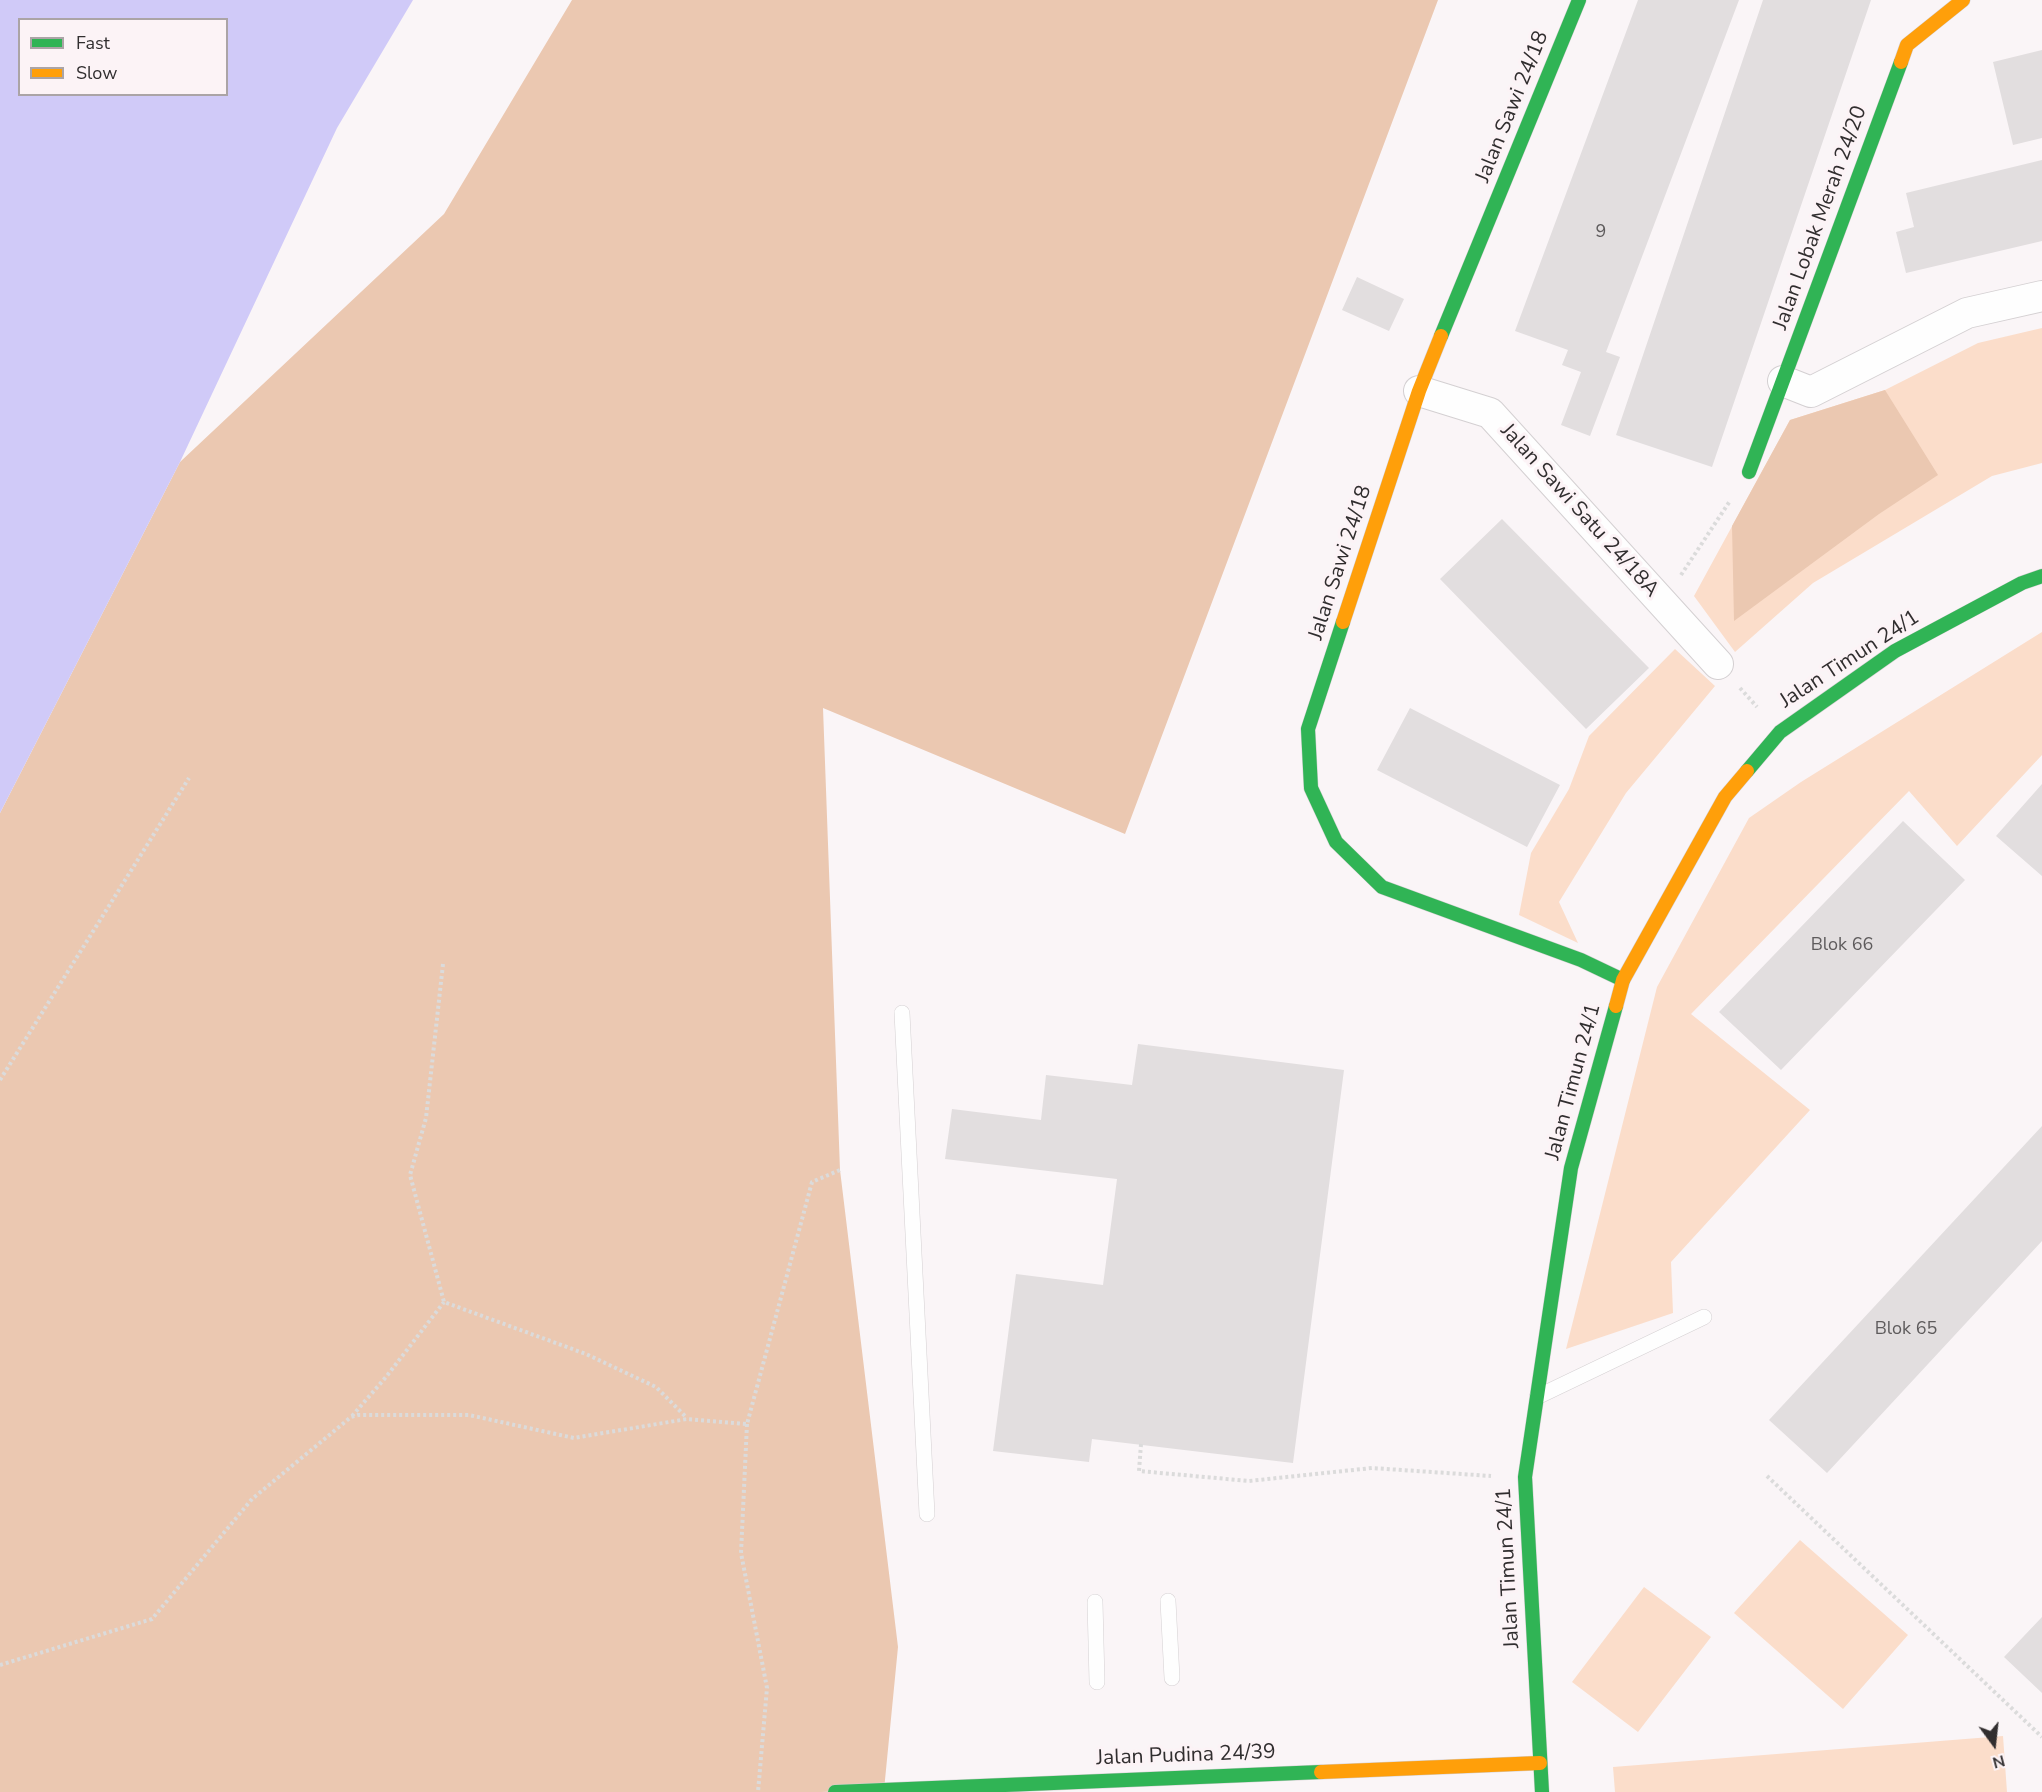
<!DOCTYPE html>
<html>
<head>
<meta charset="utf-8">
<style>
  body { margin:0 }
  #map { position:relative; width:2042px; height:1792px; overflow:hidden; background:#faf5f7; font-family:"Nunito Sans",sans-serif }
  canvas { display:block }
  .legend { position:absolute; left:18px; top:18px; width:210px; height:78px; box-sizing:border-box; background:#fcf3f6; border:2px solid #aba4a6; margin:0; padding:8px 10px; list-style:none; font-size:18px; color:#312e2f }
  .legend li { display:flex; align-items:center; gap:12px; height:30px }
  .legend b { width:30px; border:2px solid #aba4a6 }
  .north { position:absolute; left:1964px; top:1714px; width:60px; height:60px; -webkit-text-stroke:4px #fcf3f6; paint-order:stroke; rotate:165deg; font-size:16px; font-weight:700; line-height:24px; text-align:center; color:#312e2f }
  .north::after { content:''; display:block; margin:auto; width:21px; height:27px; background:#312e2f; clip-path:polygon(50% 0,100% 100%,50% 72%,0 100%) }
</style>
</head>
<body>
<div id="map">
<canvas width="2042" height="1792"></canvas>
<ul class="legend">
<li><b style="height:8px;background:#30b455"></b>Fast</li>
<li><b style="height:8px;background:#ff9f0a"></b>Slow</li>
</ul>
<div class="north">N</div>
</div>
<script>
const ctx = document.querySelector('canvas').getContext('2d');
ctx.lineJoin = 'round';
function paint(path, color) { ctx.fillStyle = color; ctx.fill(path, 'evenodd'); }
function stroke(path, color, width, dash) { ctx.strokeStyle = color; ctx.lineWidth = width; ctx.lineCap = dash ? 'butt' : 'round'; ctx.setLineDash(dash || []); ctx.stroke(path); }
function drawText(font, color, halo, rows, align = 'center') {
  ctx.font = font + ' "Nunito Sans",sans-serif'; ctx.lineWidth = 6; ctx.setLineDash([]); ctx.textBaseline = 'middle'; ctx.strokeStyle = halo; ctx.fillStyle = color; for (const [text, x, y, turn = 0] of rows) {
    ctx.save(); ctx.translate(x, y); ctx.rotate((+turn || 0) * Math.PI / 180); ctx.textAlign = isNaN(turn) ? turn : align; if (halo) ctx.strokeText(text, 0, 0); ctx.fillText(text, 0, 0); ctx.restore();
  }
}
const green = new Path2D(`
  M2042,328V463L1992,476L1813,583L1735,652L1694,596L1790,420L1885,390L1978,343Z
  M2042,632V755L1957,846L1909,791L1691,1014L1810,1110L1671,1262L1673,1313L1566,1349L1657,987L1749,818L1801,782Z
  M1675,649L1715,686L1626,793L1559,902L1578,943L1519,915L1531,853L1569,789L1589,736Z
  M1800,1540L1908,1635L1843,1709L1734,1613Z
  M1644,1587L1711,1637L1638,1732L1572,1682Z
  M2003,1736L2007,1792H1615L1613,1767Z`);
const forest = new Path2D(`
  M572,0H1438L1125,834L823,708L840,1170L898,1647L884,1790L821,1792H0V813L180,462L444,214Z
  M1885,390L1938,475L1879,514L1734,621L1732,526L1790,420Z`);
const water = new Path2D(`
  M0,0H413L337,128L180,462L0,813ZM20,20H226V94H20Z`);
const building = new Path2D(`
  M1638,0H1739L1606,352L1620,357L1590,436L1561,425L1581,372L1562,365L1568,350L1515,331Z
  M1763,0H1871L1712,467L1616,435Z
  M2042,50V138L2013,145L1993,62Z
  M2042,160V241L1906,273L1896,232L1914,227L1906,193Z
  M1357,277L1404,299L1389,331L1342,310Z
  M1502,519L1649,668L1586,729L1440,579Z
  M1410,708L1560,785L1527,847L1377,770Z
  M2042,784V876L1996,836Z
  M1903,821L1965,880L1781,1070L1719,1012Z
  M1138,1044L1344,1070L1293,1463L1092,1439L1089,1462L993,1451L1016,1274L1103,1285L1117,1179L945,1159L952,1109L1041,1120L1046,1075L1132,1085Z
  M2042,1126V1241L1827,1473L1769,1420Z
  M2042,1617V1693L2004,1657Z`);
const path = new Path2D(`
  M1681,575L1730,501
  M1740,688L1757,707
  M443,964L426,1118L410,1175L444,1302L586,1354L656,1387L687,1418
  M0,1080L189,778
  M352,1416L386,1377L444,1302
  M747,1424L741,1553L767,1688L758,1792
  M1141,1444L1139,1471L1249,1481L1372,1468L1491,1476
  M1767,1476L2042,1737
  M0,1665L152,1619L252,1499L351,1417L358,1415H469L574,1438L687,1419L747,1424L812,1182L840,1170`);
const lane = new Path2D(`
  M902,1013L927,1514
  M1537,1397L1704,1317
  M1168,1601L1172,1678
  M1095,1602L1097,1682`);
const street = new Path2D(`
  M1783,381L1811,392L1967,313L2042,296
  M1419,391L1490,413L1718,664`);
const fast = new Path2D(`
  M1441,336L1579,0
  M1749,472L1901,62
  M1343,622L1308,729L1311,788L1336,842L1382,887L1581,960L1623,980
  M1747,771L1780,732L1895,651L2022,583L2042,576
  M835,1792L1321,1772
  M1542,1792L1525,1477L1571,1168L1616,1006`);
const slow = new Path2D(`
  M1901,62L1907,45L1963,0
  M1343,622L1419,391L1441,336
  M1616,1006L1623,980L1725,797L1747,771
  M1321,1772L1540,1763`);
const numberNames = [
  ["9",1601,233],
  ["Blok 66",1842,946],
  ["Blok 65",1906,1330]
];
const streetNames = [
  ["Jalan Sawi 24/18",1513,107,-68],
  ["Jalan Lobak Merah 24/20",1821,218,-70],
  ["Jalan Sawi Satu 24/18A",1579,511,48],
  ["Jalan Sawi 24/18",1341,563,-72],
  ["Jalan Timun 24/1",1850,660,-33],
  ["Jalan Timun 24/1",1574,1082,-75],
  ["Jalan Timun 24/1",1509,1568,-93],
  ["Jalan Pudina 24/39",1186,1756,-2]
];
paint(green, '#fbddca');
paint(forest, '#ebc8b1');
paint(water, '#d0caf8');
paint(building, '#e2dedf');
stroke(lane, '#d4d0d2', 16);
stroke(street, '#d4d0d2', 32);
stroke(fast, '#d4d0d2', 15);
stroke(slow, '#d4d0d2', 15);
stroke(path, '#dbdbdb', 4, [3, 3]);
stroke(lane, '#fefefe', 15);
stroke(street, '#fefefe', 30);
stroke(fast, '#30b455', 14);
stroke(slow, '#ff9f0a', 14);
drawText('18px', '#5e5b5c', null, numberNames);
drawText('21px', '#312e2f', '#fcf3f6', streetNames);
</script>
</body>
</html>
